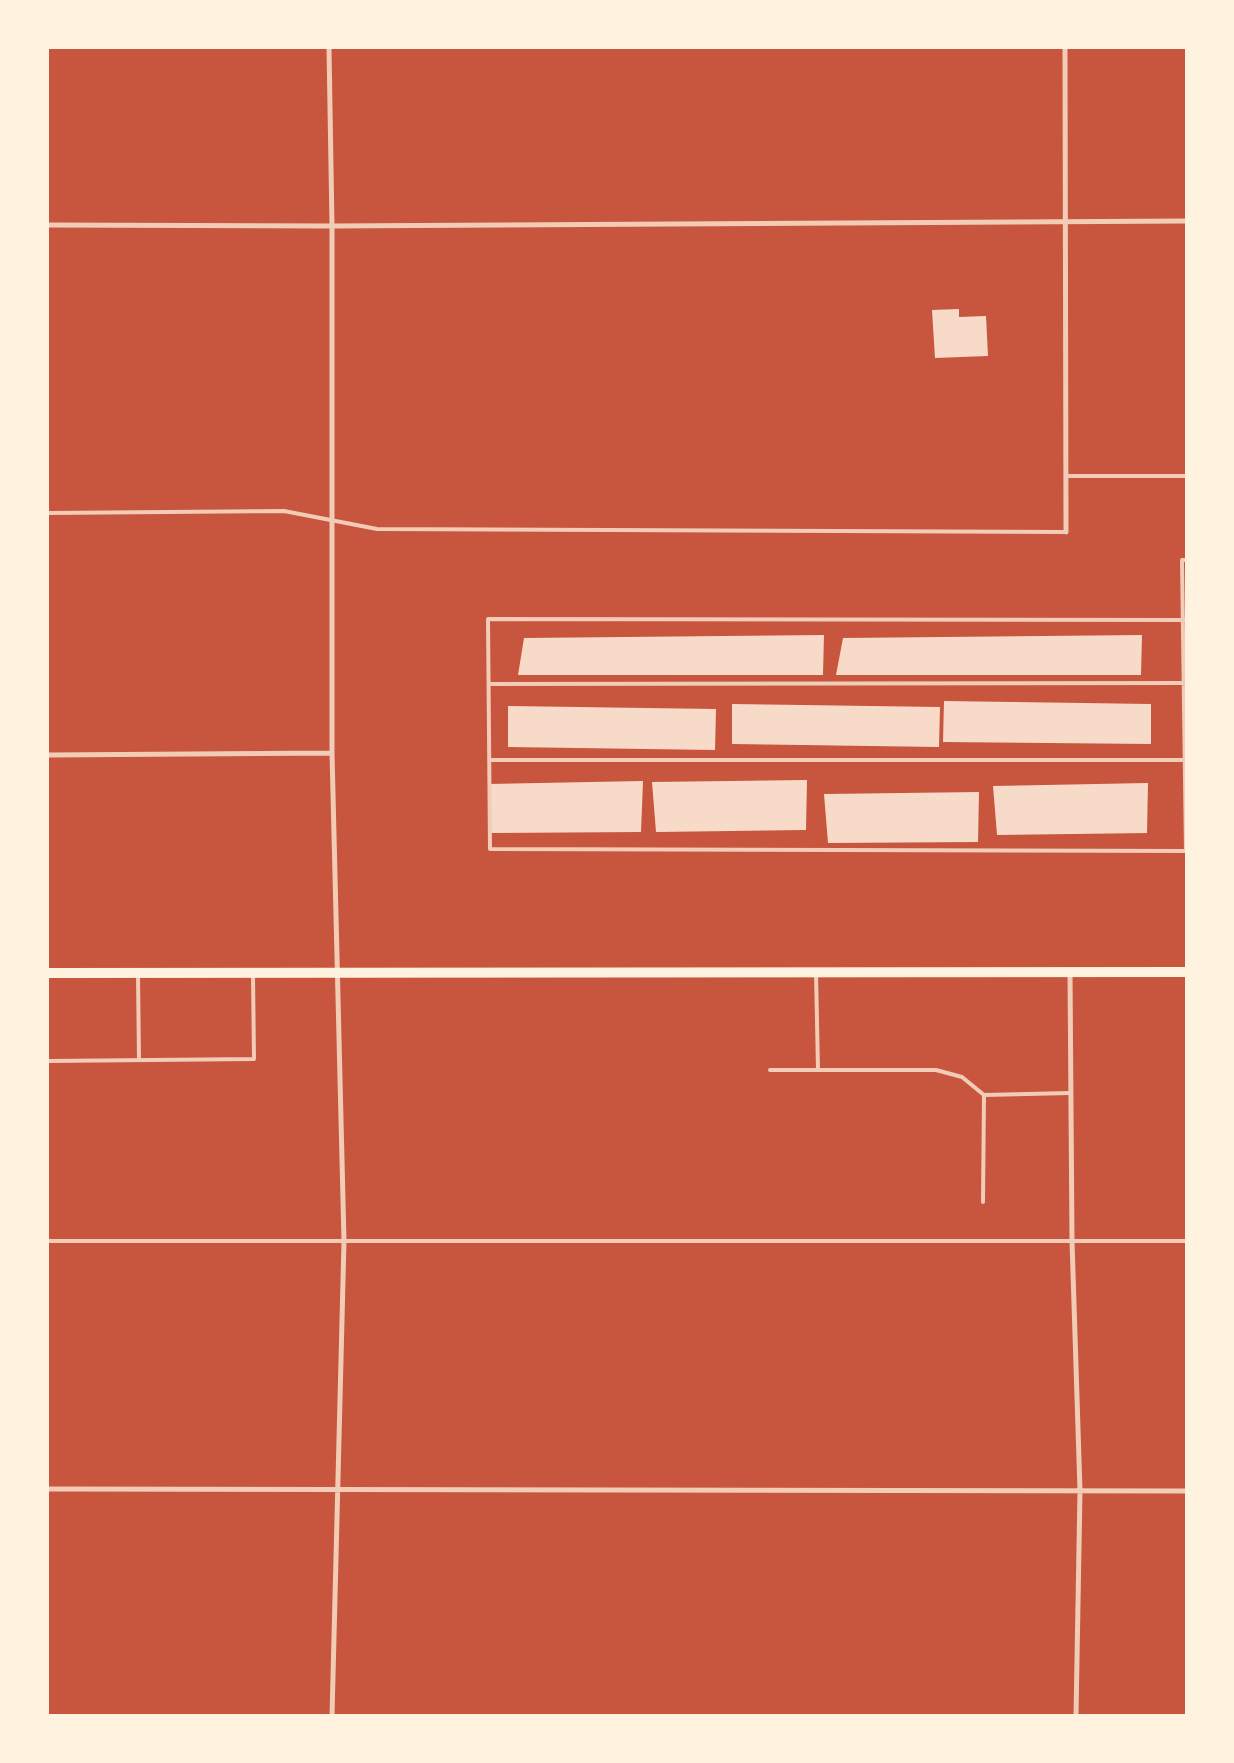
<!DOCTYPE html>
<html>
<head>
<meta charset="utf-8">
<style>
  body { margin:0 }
  #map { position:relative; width:1234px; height:1763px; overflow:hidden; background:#c8553d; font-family:"PT Sans",sans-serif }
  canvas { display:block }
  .frame { position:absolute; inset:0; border:49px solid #fff3e0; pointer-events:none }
</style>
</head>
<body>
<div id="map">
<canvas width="1234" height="1763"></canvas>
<div class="frame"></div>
</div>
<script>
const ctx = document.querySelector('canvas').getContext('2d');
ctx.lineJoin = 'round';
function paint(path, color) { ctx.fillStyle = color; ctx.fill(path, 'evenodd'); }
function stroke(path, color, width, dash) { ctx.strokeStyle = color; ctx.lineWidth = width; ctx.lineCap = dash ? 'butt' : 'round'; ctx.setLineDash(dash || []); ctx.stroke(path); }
const building = new Path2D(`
  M959,309V317L986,316L988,356L935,358L932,310Z
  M824,635L823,675H518L524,638Z
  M1142,635L1141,675H836L843,638Z
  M944,701L1151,704V744L943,742Z
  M732,704L940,707L939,747L732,744Z
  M508,706L716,709L715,750L508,747Z
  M807,780L806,830L656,832L652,782Z
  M643,781L641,832L491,833L488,784Z
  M1148,783L1147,833L997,835L993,786Z
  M979,792L978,842L828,843L824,794Z`);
const service = new Path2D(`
  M1066,476H1186
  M48,513L284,511L377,529L1066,532
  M1186,560H1182C1183,657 1184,754 1186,851L490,849L488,619L1183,620H1186
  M489,684L1186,683
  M489,760H1185
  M816,973L818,1070
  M138,975L139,1060
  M48,1061L254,1059L253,975
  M770,1070H936L962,1077L984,1095
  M983,1202L984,1095L1070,1093
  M48,1241H1186`);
const minor = new Path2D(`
  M329,48L332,226V753L344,1241L332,1716
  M1065,48L1066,532
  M48,225L332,226L1186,221
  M48,755L332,753
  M1070,972L1072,1241L1080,1491L1076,1716
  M48,1489L1186,1491`);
const secondary = new Path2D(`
  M48,973L1186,972`);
paint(building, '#f7dbc8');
stroke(service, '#f1ccb7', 4);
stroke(minor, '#f1ccb7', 5);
stroke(secondary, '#fff3e0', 10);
</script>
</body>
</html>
